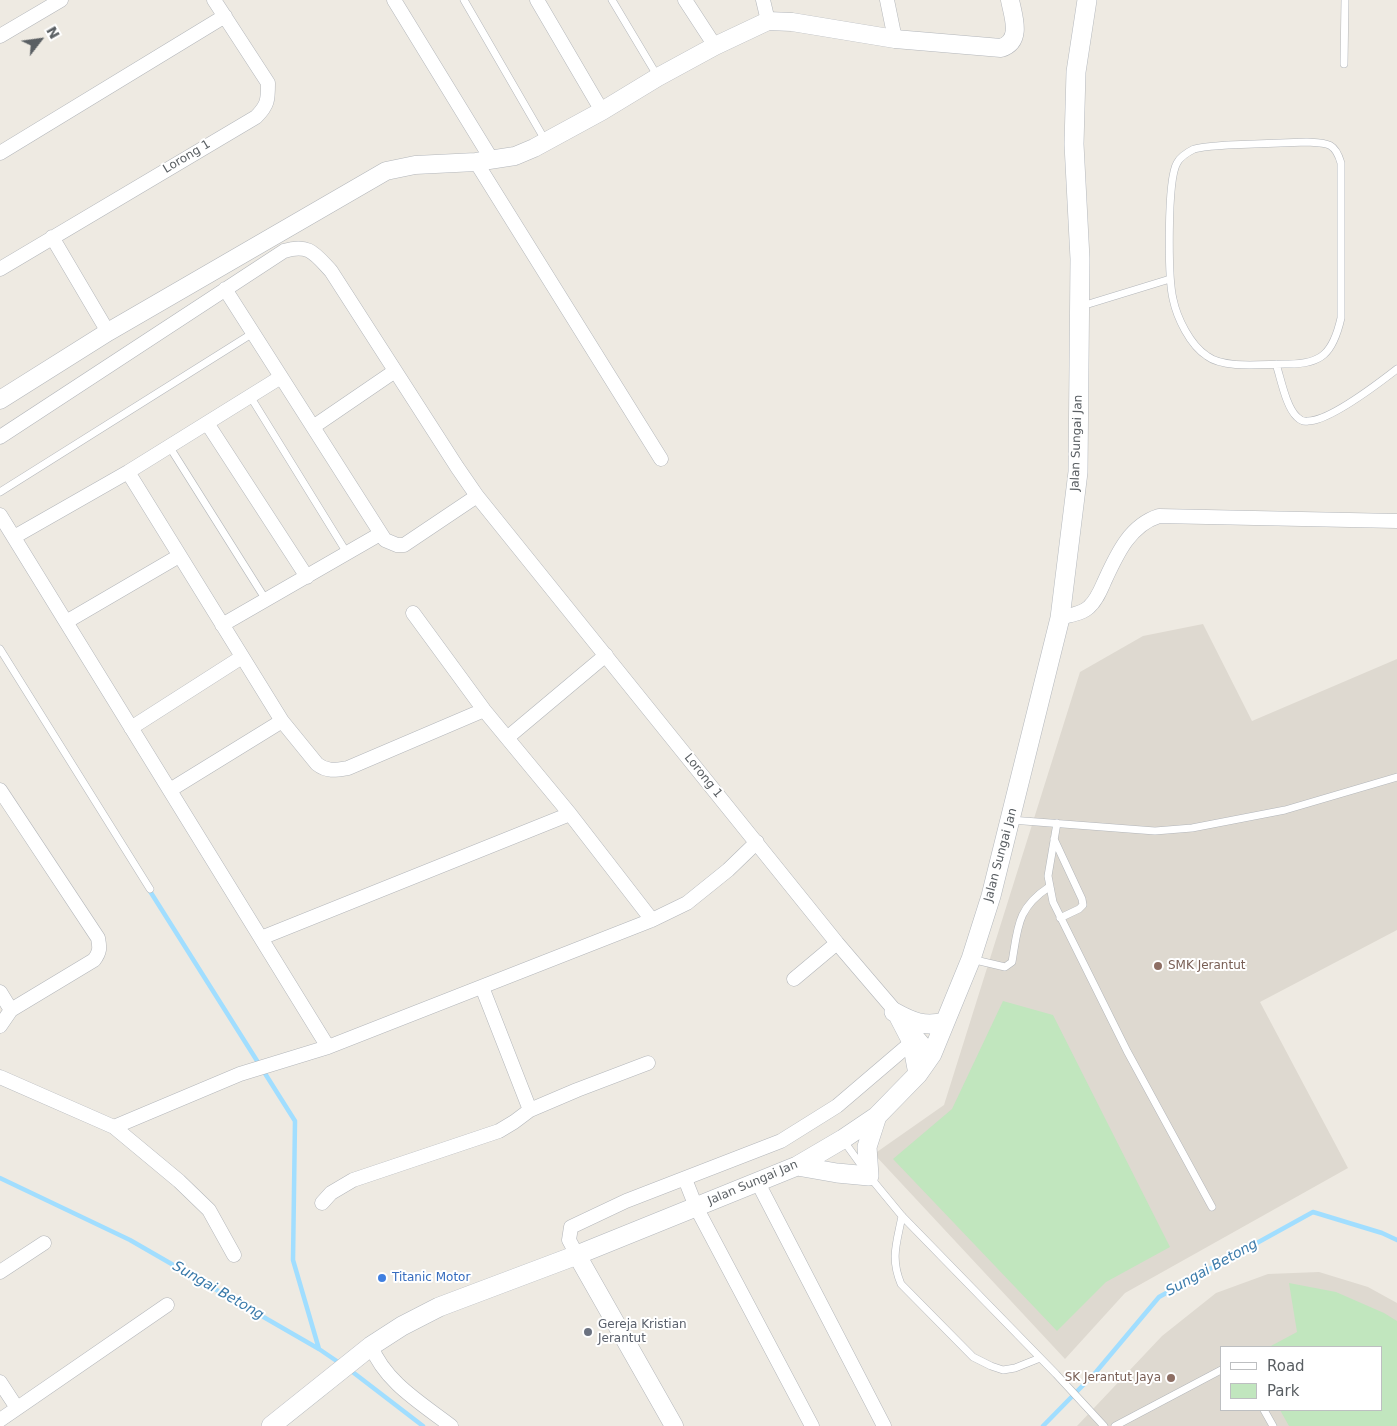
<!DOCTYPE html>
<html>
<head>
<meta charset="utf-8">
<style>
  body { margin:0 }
  #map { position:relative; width:1397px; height:1426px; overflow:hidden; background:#eeeae2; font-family:"DejaVu Sans",sans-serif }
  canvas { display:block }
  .legend { position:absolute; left:1220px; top:1346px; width:162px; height:65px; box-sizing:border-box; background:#fff; border:1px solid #bdbfc1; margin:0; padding:6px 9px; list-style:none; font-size:15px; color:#5a5f63 }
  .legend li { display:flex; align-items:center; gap:10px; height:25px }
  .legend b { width:25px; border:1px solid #bdbfc1 }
  .north { position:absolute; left:15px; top:15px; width:50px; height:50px; -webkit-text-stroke:4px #fff; paint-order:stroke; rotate:60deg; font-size:14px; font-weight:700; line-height:20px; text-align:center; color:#5a5f63 }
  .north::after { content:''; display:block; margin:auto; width:18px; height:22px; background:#5a5f63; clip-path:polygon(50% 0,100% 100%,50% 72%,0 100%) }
</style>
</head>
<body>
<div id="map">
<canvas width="1397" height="1426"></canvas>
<ul class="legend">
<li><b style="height:6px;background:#fff"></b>Road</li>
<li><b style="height:14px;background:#c1e6be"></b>Park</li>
</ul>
<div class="north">N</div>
</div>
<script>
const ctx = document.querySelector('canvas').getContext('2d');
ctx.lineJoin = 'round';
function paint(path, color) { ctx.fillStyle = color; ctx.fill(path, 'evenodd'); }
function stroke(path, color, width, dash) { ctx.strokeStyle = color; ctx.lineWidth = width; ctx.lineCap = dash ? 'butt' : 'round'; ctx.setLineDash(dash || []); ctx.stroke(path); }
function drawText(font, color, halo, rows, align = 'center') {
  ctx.font = font + ' "DejaVu Sans",sans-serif'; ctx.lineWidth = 4; ctx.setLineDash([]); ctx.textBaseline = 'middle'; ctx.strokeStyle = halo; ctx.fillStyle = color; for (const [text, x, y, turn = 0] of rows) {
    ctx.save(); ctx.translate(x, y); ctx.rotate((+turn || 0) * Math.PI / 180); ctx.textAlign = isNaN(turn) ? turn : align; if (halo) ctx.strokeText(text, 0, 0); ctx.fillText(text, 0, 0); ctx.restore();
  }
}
const education = new Path2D(`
  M1203,624L1252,721L1397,659V930L1260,1002L1348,1168L1125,1293L1065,1359L874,1154L944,1105L1080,672L1143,636Z
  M1319,1272L1368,1287L1397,1303V1426H1077L1162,1336L1216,1293L1268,1274ZM1221,1347H1381V1410H1221Z`);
const green = new Path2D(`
  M1003,1001L1053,1015L1170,1247L1106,1282L1057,1331L893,1159L952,1109Z
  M1289,1283L1336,1292L1384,1313L1397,1321V1426H1289L1280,1410H1381V1347H1269L1297,1332Z`);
const stream = new Path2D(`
  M148,888L295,1121L293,1260L319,1349
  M0,1178L130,1240L319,1349L341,1364
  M350,1370L423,1426
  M1043,1426L1096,1372L1159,1297L1313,1212L1382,1233L1397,1240`);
const service = new Path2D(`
  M464,0L545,140
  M612,0L658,77
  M1344,64L1345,0
  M1307,142C1327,143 1335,142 1341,163V318C1333,353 1322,365 1285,364C1263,364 1224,369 1207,356C1190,345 1177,318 1173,299C1168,278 1167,180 1177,163C1180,157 1188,152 1194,149C1204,146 1217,146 1228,145C1254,144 1281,143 1307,142Z
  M1082,306L1170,279
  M1276,364C1281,379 1286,407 1297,417C1300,420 1304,422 1308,421C1329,421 1379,383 1397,369
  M250,396L347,553
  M169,446L266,600
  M0,492L253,333
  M0,649L150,889
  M1011,820L1155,831L1192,828L1285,810L1397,777
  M1057,823L1048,876L1053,902L1127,1051L1212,1207
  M1054,839L1082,899L1083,905L1079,909L1060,918
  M971,959L1005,967L1012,962C1018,927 1017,908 1049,887
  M843,1140L869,1176L902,1216L1056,1374L1104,1426
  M902,1216C897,1242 890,1258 901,1284L973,1357L991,1366L1003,1370L1015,1368L1040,1358
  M1264,1410L1273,1426
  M1115,1426L1221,1370`);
const minor = new Path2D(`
  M394,0L492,160
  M537,0L602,111
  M685,0L715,46
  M763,0L768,21
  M887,0L895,39
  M0,36L61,0
  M0,153L225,16
  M476,162L661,459
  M52,237L108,332
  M0,269L256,117C268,105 268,100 268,83L214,0
  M225,289L385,540L397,545H404L477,496
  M207,423L307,577
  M313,427L395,371
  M0,437L284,251C309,243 315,254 331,271L457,467L477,496L837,943L932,1054
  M128,472L282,721L317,764C327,772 336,770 348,768L484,710
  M0,515L328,1047
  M14,537L128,472L281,377
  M413,613L484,710L570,814L652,920
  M1060,618C1069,615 1082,614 1089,607C1097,600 1101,589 1105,580C1117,554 1130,525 1159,516L1397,521
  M66,622L179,556
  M222,625L380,534
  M131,728L242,657
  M507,738L606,655
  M0,790L98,938C100,948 100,952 94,960L11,1010L0,1026
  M170,790L282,721
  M261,938L570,814
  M794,979L837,943
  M0,992L11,1010
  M0,1077L114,1127L179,1181L209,1210L234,1255
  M530,1110L577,1090L648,1063
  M114,1127L240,1074L328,1047L652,920L687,903L728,870L757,842
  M685,1179L696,1207L812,1426
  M757,1181L884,1426
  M322,1203L331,1193L353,1180L499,1131L514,1122L530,1110L482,987
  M577,1255L569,1240L571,1227L626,1201L781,1141L837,1106L912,1042
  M0,1272L44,1243
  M371,1346C385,1382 421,1403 451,1426
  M0,1382L17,1408
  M0,1420L167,1305`);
const tertiary = new Path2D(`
  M0,400L108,332L386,171L415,165L476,162L515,156L534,148L602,111L658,77L715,46L768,21L792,22L895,39L1001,48C1023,41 1013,16 1010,0
  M577,1255L674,1426`);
const secondary = new Path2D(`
  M894,1012C912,1022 924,1027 945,1022
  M899,1017L912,1042L918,1074
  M797,1166L837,1173L869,1176L867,1147L877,1116
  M271,1426L371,1346L402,1326L439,1307L577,1255L797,1166L843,1139L877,1116L918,1074L932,1054L971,959L991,896L1060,618L1078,472L1080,259L1074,144L1076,72L1087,0`);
const markers = [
  [1158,966,5,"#8d6e63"],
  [382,1278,5,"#3f7fe0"],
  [588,1332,5,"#6b7280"],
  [1171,1378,5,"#8d6e63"]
];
const streetNames = [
  ["Lorong 1",187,157,-31],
  ["Jalan Sungai Jan",1077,443,-88],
  ["Lorong 1",703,776,51],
  ["Jalan Sungai Jan",1001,855,-75],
  ["Jalan Sungai Jan",753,1183,-23]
];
const educationNames = [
  ["SMK Jerantut",1168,966],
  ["SK Jerantut Jaya",1161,1378,"right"]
];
const shopNames = [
  ["Titanic Motor",392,1278]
];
const worshipNames = [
  ["Gereja Kristian",598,1325],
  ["Jerantut",598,1339]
];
const waterNames = [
  ["Sungai Betong",1212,1268,-29],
  ["Sungai Betong",218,1291,30]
];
paint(education, '#ded9d0');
paint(green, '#c1e6be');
stroke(stream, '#a1deff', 4.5);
stroke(service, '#b3b6ba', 8);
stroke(minor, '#b3b6ba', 15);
stroke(tertiary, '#b3b6ba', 19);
stroke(secondary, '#b4b8bd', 20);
stroke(service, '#fff', 7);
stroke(minor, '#fff', 14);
stroke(tertiary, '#fff', 18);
stroke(secondary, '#fff', 19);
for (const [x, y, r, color] of markers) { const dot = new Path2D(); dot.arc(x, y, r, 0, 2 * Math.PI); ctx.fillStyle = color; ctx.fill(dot); stroke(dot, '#fff', 2); }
drawText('12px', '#5a5f63', '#fff', streetNames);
drawText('12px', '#785e54', '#fff', educationNames, 'left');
drawText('12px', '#366cbe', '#fff', shopNames, 'left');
drawText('12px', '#5b616d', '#fff', worshipNames, 'left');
drawText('italic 14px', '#3a7aaa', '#fff', waterNames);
</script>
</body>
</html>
